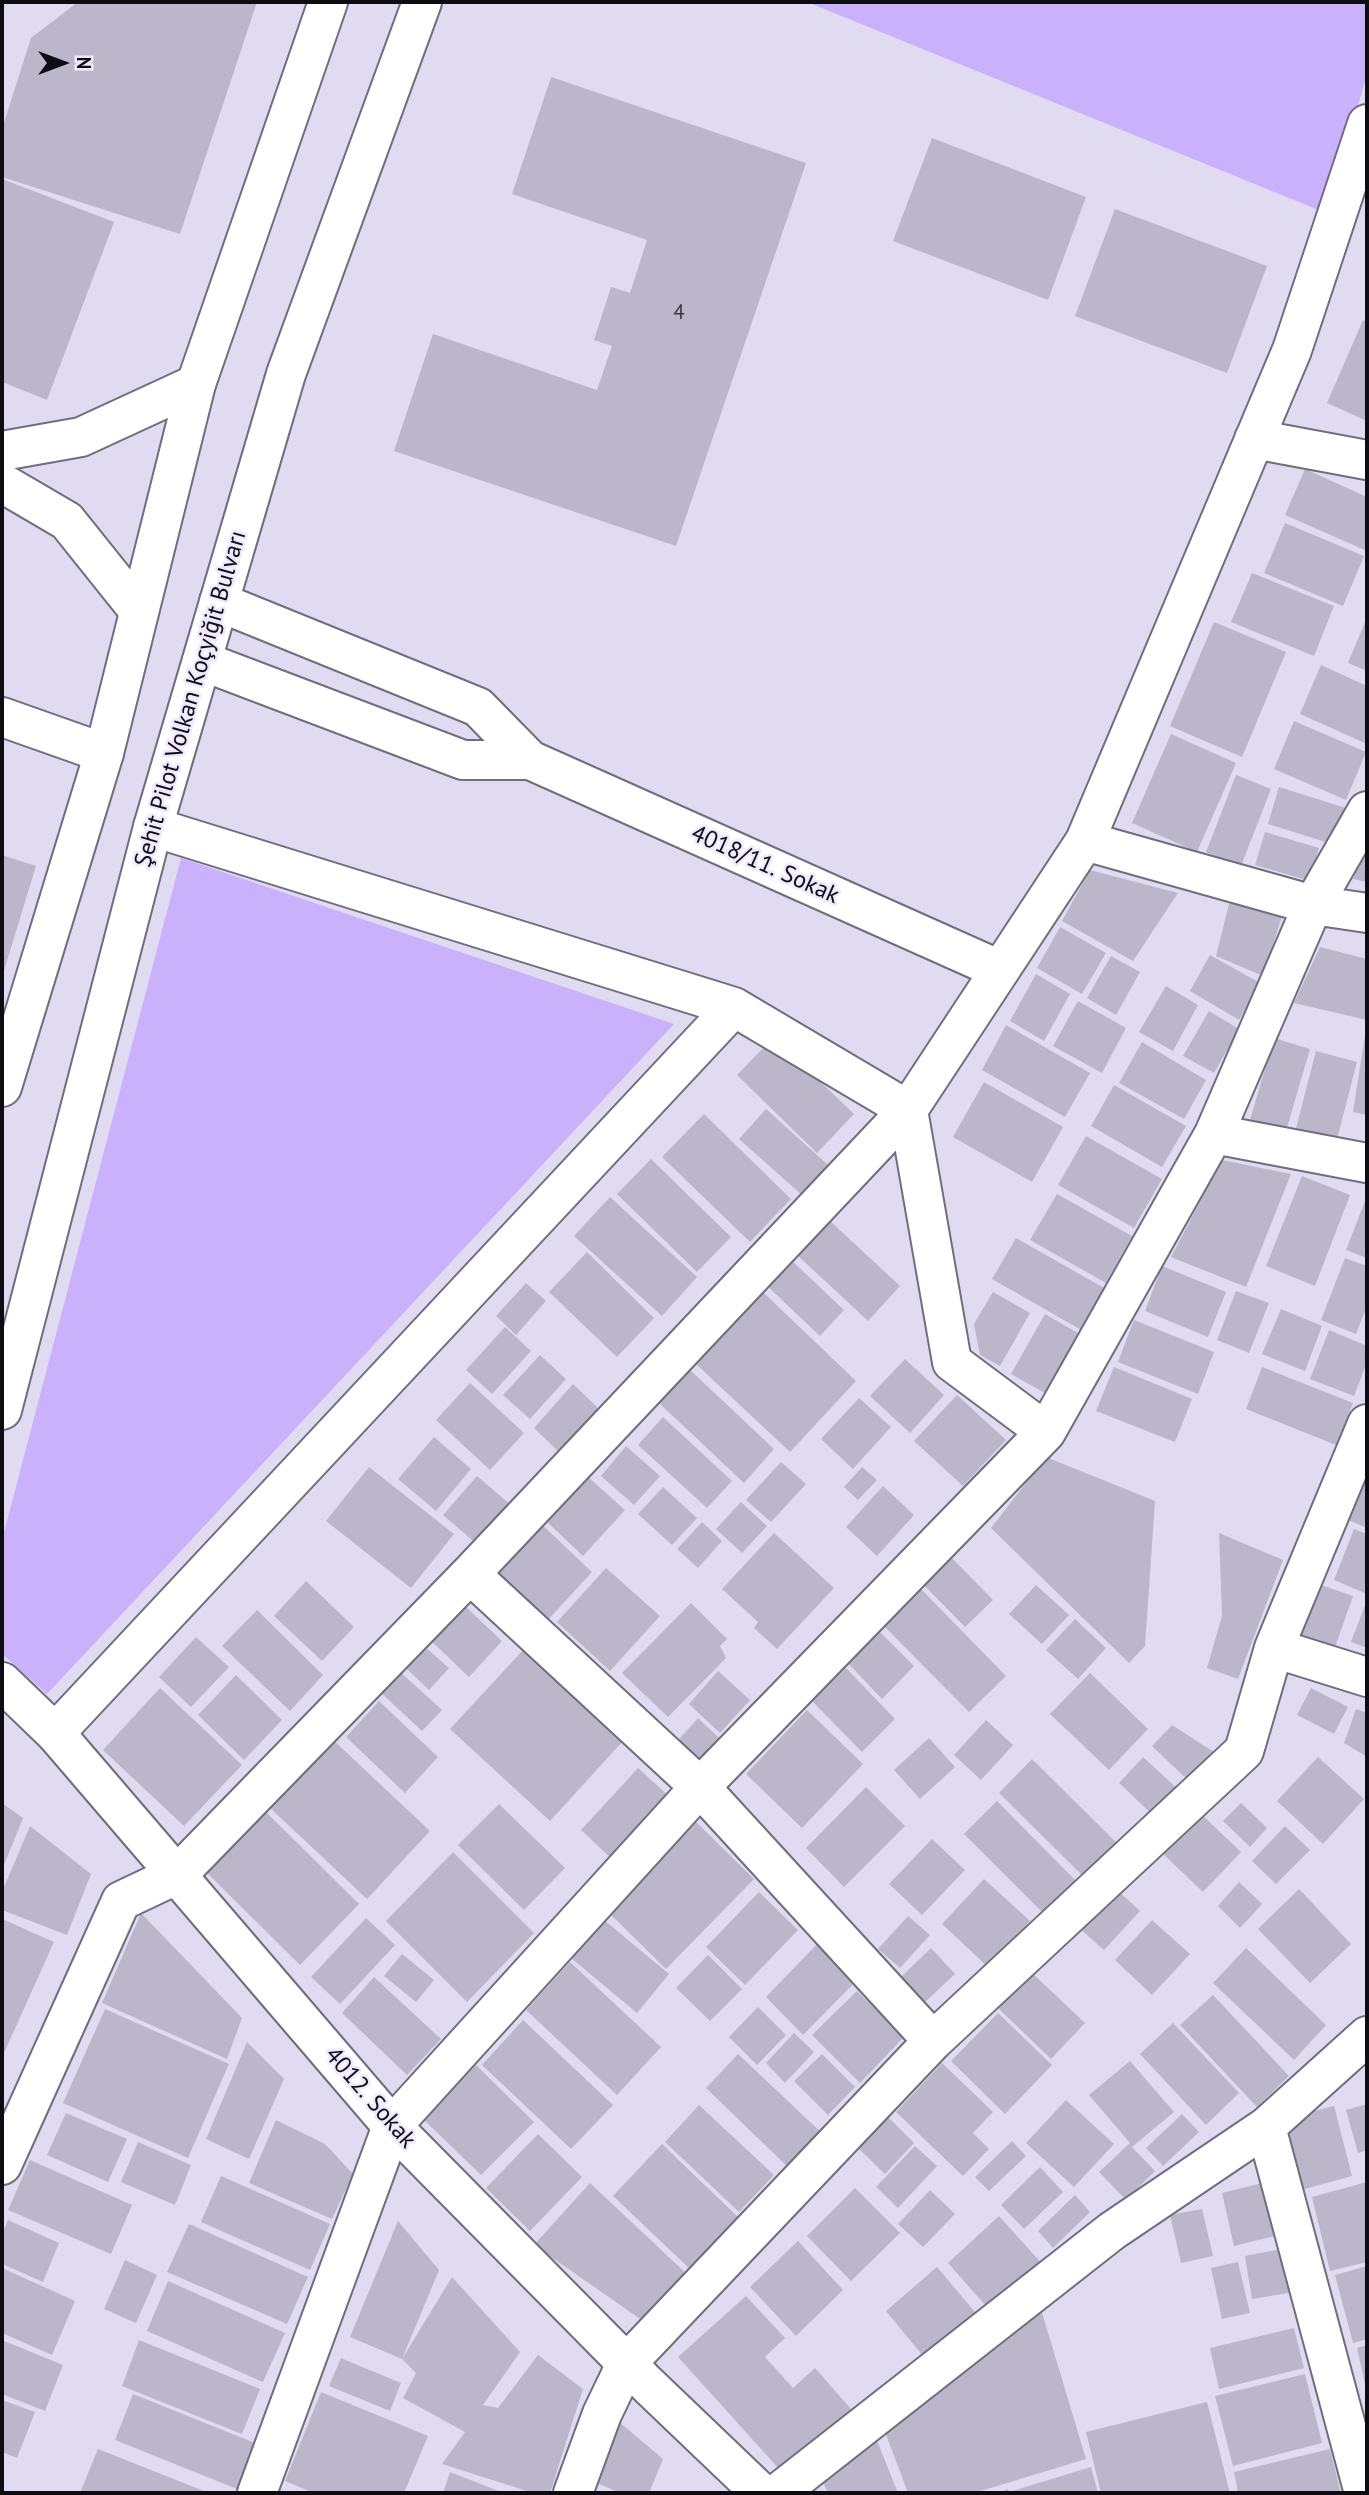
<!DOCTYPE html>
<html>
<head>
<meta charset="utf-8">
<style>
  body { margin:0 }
  #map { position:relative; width:1369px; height:2495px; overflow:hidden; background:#e1dbf1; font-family:"PT Sans",sans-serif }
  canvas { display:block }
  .frame { position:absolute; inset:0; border:4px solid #0e0c13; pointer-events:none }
  .north { position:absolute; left:28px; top:28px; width:70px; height:70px; -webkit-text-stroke:5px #efe8fe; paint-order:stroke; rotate:90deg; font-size:19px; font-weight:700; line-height:28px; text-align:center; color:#0e0c13 }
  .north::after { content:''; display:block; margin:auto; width:24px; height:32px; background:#0e0c13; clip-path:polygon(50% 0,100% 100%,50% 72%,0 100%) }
</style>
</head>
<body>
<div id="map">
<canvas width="1369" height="2495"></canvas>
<div class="frame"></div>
<div class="north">N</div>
</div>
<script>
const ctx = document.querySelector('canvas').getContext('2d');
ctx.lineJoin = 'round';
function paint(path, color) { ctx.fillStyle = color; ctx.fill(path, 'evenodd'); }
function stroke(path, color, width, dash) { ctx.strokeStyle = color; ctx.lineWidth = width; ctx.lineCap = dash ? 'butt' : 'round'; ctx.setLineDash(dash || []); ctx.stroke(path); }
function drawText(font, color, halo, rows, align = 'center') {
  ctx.font = font + ' "PT Sans",sans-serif'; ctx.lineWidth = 5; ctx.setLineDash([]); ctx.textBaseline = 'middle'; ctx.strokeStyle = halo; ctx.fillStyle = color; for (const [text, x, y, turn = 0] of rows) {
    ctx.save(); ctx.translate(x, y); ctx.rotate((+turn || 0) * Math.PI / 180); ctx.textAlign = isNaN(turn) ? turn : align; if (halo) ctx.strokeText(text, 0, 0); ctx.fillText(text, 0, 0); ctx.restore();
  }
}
const green = new Path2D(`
  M807,2H1367V75L1326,213Z
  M181,858L674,1024L47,1694L2,1654V1540Z`);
const building = new Path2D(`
  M78,2H257L180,234L2,177V129L31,38Z
  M551,77L806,163L676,546L394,451L433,334L597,390L612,346L594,340L611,287L630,293L647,240L512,194Z
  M932,138L1086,197L1048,300L893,241Z
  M2,179L114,222L47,400L2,382Z
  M1115,209L1267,266L1227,373L1075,316Z
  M1363,320L1367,322V421L1327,403Z
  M1305,469L1367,497V551L1285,515Z
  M1285,523L1364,556L1343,606L1264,573Z
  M1252,573L1334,606L1314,656L1231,622Z
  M1367,617V671L1348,663Z
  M1214,622L1286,652L1242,757L1170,726Z
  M1321,665L1367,686V744L1300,714Z
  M1294,721L1366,752L1346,800L1274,769Z
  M1171,734L1236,763L1197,852L1132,823Z
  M1236,775L1271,789L1241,866L1206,852Z
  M1279,787L1346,808L1335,845L1268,824Z
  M1265,832L1319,848L1310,881L1255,865Z
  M1367,848V882L1353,879Z
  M2,855L36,866L2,977Z
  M1090,870L1178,893L1133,961L1062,921Z
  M1231,896L1284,910L1263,976L1216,956Z
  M1060,927L1106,953L1082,994L1037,968Z
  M1320,947L1367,959V1020L1294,1003Z
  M1210,955L1260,983L1239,1020L1190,991Z
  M1111,956L1140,972L1116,1015L1087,998Z
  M1036,974L1070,994L1044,1041L1010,1021Z
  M1166,986L1198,1005L1173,1051L1139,1032Z
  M1078,1001L1126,1028L1102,1073L1053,1046Z
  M1209,1011L1239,1029L1214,1073L1183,1056Z
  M1006,1025L1090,1073L1065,1117L982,1070Z
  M1365,1035H1367V1115L1353,1112Z
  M774,1037L854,1114L817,1153L737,1075Z
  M1274,1038L1310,1049L1286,1131L1250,1120Z
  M1142,1042L1206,1080L1184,1119L1119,1083Z
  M1316,1051L1357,1062L1336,1143L1295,1132Z
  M984,1082L1063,1127L1032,1182L953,1137Z
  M1114,1085L1186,1126L1162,1167L1091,1126Z
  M766,1109L828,1165L802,1195L739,1139Z
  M704,1114L791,1199L750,1242L662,1157Z
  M1086,1136L1162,1179L1134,1228L1058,1185Z
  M651,1159L731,1237L697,1272L617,1194Z
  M1222,1160L1291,1174L1246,1287L1171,1257Z
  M1302,1176L1350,1195L1315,1286L1266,1266Z
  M1057,1194L1132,1236L1106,1283L1030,1240Z
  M1367,1196V1258L1346,1250Z
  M610,1197L697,1277L662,1316L574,1236Z
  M828,1219L900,1286L868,1321L795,1253Z
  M1016,1238L1106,1289L1083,1331L992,1279Z
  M587,1252L654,1318L617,1357L549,1292Z
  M789,1258L844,1310L820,1336L765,1284Z
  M1345,1258L1367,1266V1306L1356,1334L1321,1320Z
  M1162,1266L1226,1292L1208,1337L1145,1311Z
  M526,1283L546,1301L516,1335L496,1316Z
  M1236,1291L1269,1303L1249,1353L1217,1340Z
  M763,1292L856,1381L790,1452L696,1364Z
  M993,1292L1030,1313L1000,1366L980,1355L974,1324Z
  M1281,1309L1322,1326L1305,1371L1262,1354Z
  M1045,1314L1083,1336L1050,1396L1011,1374Z
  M1134,1320L1214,1352L1198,1394L1118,1362Z
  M505,1327L531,1351L492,1394L466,1370Z
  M1329,1330L1367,1346V1362L1354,1396L1310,1379Z
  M540,1355L566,1379L530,1419L503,1395Z
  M905,1359L944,1395L910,1433L870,1396Z
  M1114,1367L1192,1399L1175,1442L1096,1411Z
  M1262,1367L1353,1403L1336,1445L1246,1409Z
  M689,1369L774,1449L744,1483L658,1402Z
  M470,1383L524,1433L490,1470L436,1420Z
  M573,1384L599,1409L559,1452L534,1428Z
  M957,1395L1006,1440L963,1486L914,1441Z
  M859,1398L891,1427L853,1469L821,1439Z
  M663,1417L732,1481L707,1508L638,1445Z
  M434,1437L471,1469L436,1511L398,1479Z
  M626,1446L660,1476L634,1505L601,1476Z
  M1046,1457L1155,1501L1145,1646L1129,1663L991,1528Z
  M781,1462L806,1484L771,1522L746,1500Z
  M369,1467L454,1534L411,1588L326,1521Z
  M862,1467L877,1480L858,1500L844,1487Z
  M477,1476L513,1507L479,1546L443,1515Z
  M587,1476L625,1510L583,1556L546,1521Z
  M1363,1477L1367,1479V1528L1346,1519Z
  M883,1486L914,1515L877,1556L846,1527Z
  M663,1487L697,1518L672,1545L638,1514Z
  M741,1502L767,1526L742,1553L716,1529Z
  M538,1521L592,1572L546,1622L491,1571Z
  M702,1522L722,1541L698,1568L677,1549Z
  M1354,1529L1367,1534V1594L1334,1580Z
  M774,1533L834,1588L777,1649L754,1628L758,1622L722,1589Z
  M1219,1533L1283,1560L1238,1679L1207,1668L1222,1616Z
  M948,1554L993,1600L965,1627L920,1581Z
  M606,1568L660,1616L610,1671L557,1622Z
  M306,1581L354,1627L322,1661L274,1616Z
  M1318,1584L1353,1596L1333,1653L1298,1641Z
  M1036,1585L1069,1615L1042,1644L1009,1614Z
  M921,1589L1006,1676L969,1712L884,1626Z
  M1367,1600V1648L1351,1642Z
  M462,1603L502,1641L469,1677L428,1638Z
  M691,1603L727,1639L720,1646L726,1658L668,1717L622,1673Z
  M257,1610L323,1675L290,1711L222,1646Z
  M1075,1619L1106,1648L1078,1679L1046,1650Z
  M879,1631L914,1666L882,1699L847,1662Z
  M196,1637L229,1667L191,1707L159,1677Z
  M424,1646L449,1668L429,1690L404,1666Z
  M524,1649L623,1741L550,1821L450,1729Z
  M846,1668L895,1719L862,1752L812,1701Z
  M398,1670L442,1710L422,1731L378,1690Z
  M718,1671L750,1700L720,1733L689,1704Z
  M1090,1673L1148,1729L1109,1770L1050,1714Z
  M236,1675L282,1720L244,1760L198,1715Z
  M160,1688L242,1765L184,1826L103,1750Z
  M1311,1688L1348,1707L1334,1734L1297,1715Z
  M379,1701L438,1757L405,1793L346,1737Z
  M1356,1709L1367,1713V1757L1344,1743Z
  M807,1710L863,1764L802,1828L746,1774Z
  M698,1718L719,1738L695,1764L674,1745Z
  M986,1720L1013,1745L981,1780L954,1755Z
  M1172,1725L1217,1754L1191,1783L1152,1746Z
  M331,1738L430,1831L367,1899L268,1806Z
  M929,1738L955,1767L920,1799L894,1770Z
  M1143,1757L1181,1792L1156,1818L1119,1783Z
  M1318,1757L1364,1799L1323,1844L1277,1801Z
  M1032,1759L1125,1851L1092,1885L999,1793Z
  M638,1768L671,1798L614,1861L581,1830Z
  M866,1787L905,1826L844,1887L806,1848Z
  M997,1801L1081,1886L1048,1918L964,1834Z
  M2,1803L23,1818L2,1870Z
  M1241,1803L1267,1828L1250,1847L1223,1821Z
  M499,1804L565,1868L524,1910L458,1845Z
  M262,1808L359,1904L300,1965L203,1869Z
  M1197,1810L1241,1852L1203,1892L1159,1850Z
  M695,1821L754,1879L666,1969L607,1911Z
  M30,1826L91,1874L67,1935L2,1910V1892Z
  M1285,1826L1310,1850L1276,1884L1252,1861Z
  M932,1839L965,1870L922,1915L889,1884Z
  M453,1852L534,1933L467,2002L386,1921Z
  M984,1879L1030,1921L988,1967L942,1924Z
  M1239,1882L1262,1904L1240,1928L1218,1906Z
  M1114,1887L1140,1911L1104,1950L1078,1927Z
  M1299,1889L1351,1944L1310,1983L1258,1929Z
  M759,1892L798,1930L745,1985L706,1947Z
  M141,1913L242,2018L227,2059L102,2003Z
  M908,1916L930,1935L900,1968L878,1949Z
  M366,1918L395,1945L340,2004L311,1977Z
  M2,1919L54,1942L4,2053L2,2052Z
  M604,1920L669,1974L637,2013L571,1958Z
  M1152,1920L1190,1954L1152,1995L1115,1960Z
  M821,1940L859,1978L803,2035L766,1997Z
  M931,1948L955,1974L925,2002L901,1977Z
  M1246,1948L1326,2025L1294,2060L1213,1983Z
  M402,1954L434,1980L416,2002L384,1976Z
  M708,1955L742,1989L710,2021L676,1988Z
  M570,1962L661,2047L617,2095L526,2010Z
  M1031,1972L1085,2023L1051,2059L998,2008Z
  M374,1977L441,2039L407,2075L342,2013Z
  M857,1991L904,2037L860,2083L812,2035Z
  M1213,1995L1289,2076L1257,2107L1180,2025Z
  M758,2007L786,2035L757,2065L729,2037Z
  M105,2009L229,2064L188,2158L63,2103Z
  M998,2013L1052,2065L1005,2114L951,2061Z
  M523,2020L613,2105L571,2149L482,2065Z
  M1173,2023L1239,2093L1206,2125L1140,2054Z
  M794,2033L814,2052L785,2083L766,2063Z
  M247,2042L284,2079L249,2159L206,2139Z
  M738,2054L826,2137L793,2172L706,2088Z
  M822,2054L855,2087L828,2115L794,2081Z
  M1130,2061L1174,2112L1132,2147L1155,2171L1126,2200L1099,2172L1130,2143L1089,2095Z
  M942,2063L993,2112L973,2133L989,2149L963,2176L896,2112Z
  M476,2065L534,2122L481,2175L423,2119Z
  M1066,2100L1114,2144L1074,2187L1026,2143Z
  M1367,2104V2150L1358,2153L1346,2110Z
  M699,2105L774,2175L739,2212L665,2142Z
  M1334,2106L1352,2176L1301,2190L1282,2119Z
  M66,2113L127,2139L108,2182L47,2155Z
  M1182,2114L1199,2132L1163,2166L1146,2148Z
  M888,2117L914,2143L885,2174L858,2148Z
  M276,2120L325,2144L353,2174L332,2219L249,2183Z
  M538,2134L582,2177L530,2231L486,2188Z
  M1012,2141L1026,2156L989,2191L975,2177Z
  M138,2142L191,2165L175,2205L121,2182Z
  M662,2144L738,2217L690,2269L613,2196Z
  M915,2146L937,2166L898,2208L876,2187Z
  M30,2160L132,2205L111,2254L8,2210Z
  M1040,2167L1063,2192L1024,2229L1001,2205Z
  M221,2176L330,2224L310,2270L201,2222Z
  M1367,2182V2262L1330,2271L1312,2197Z
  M590,2183L690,2277L646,2323L534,2245Z
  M1262,2183L1275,2236L1234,2246L1222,2193Z
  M855,2188L900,2233L851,2281L807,2236Z
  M930,2190L955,2214L923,2247L898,2224Z
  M1075,2195L1090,2212L1053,2248L1038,2231Z
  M1202,2209L1213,2256L1181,2263L1170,2215Z
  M999,2216L1045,2267L993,2314L948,2263Z
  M8,2220L59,2243L43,2282L2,2264V2235Z
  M398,2221L439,2270L402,2359L452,2277L520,2352L483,2405L498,2408L538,2355L583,2389L550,2493H533L442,2464L465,2432L403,2398L416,2373L402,2359L350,2337Z
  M189,2224L308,2277L287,2324L167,2272Z
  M798,2241L843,2290L796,2336L750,2287Z
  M1286,2248L1294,2292L1252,2299L1245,2256Z
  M125,2260L157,2275L136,2323L104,2309Z
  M1238,2262L1250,2313L1222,2319L1211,2268Z
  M1367,2266V2339L1353,2343L1335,2275Z
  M937,2267L980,2318L928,2362L886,2311Z
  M2,2268L75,2301L52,2355L2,2333Z
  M168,2281L285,2333L263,2382L147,2331Z
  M746,2296L785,2338L765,2357L793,2388L815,2368L858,2417L789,2480L678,2357Z
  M1040,2306L1086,2459L974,2493H908L885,2432Z
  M1294,2328L1304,2368L1219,2389L1210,2348Z
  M2,2340L63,2365L45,2411L2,2394Z
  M139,2340L260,2389L242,2434L122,2386Z
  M1367,2345V2389H1366L1357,2348Z
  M341,2358L401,2383L390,2411L329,2386Z
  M1305,2374L1322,2443L1233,2466L1215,2396Z
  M321,2392L428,2436L404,2493H314L285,2481Z
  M133,2394L255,2443L237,2489L115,2440Z
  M2,2400L35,2412L17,2458L2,2452Z
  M1207,2402L1230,2493H1101L1086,2432Z
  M612,2416L663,2459L649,2493H620L590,2480Z
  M876,2438L898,2493H828L821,2478Z
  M98,2449L209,2493H80Z
  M1330,2449L1341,2493H1238L1234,2472Z
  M1091,2467L1098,2493H998L1008,2489L1009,2492Z
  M450,2472L504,2493H443Z`);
const minor = new Path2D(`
  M1254,439L1367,460
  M219,602L478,707L530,760L1000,970
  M202,661L463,760H530
  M2,717L104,753
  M153,827L734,1007
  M1085,841L1313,905L1367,913
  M1214,1134L1367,1163
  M470,1574L700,1787L933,2041
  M1274,1648L1367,1424
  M55,1733L734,1007L908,1110L952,1362L1046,1432
  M1266,2127L1364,2493
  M2,2165L121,1901L178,1874L470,1574L908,1110L1085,841L1292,350L1367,124
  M257,2493L392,2126L700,1787L1046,1432L1214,1134L1313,905L1367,811
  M573,2493L602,2414L626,2364L933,2041L1244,1751L1274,1648L1367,1677
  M778,2493L1112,2231L1266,2127L1367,2036`);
const tertiary = new Path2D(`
  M2,451L81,437L196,384
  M2,483L67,521L139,611`);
const secondary = new Path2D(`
  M2,1682L55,1733L392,2126L647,2384L761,2493`);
const primary = new Path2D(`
  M2,1087L104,753L196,384L328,2
  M2,1410L153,827L286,374L422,2`);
const numberNames = [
  ["4",679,313]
];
const streetNames = [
  ["Şehit Pilot Volkan Koçyiğit Bulvarı",191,699,-74],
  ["4018/11. Sokak",765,865,24],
  ["4012. Sokak",370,2098,49]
];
paint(green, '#c9b1fb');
paint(building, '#bcb6cb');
stroke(minor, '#726c7f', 42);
stroke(tertiary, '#726c7f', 42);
stroke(secondary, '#726c7f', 42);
stroke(primary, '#726c7f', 42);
stroke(minor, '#fff', 38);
stroke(tertiary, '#fff', 38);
stroke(secondary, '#fff', 38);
stroke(primary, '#fff', 38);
drawText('21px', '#3a3641', null, numberNames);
drawText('24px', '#0e0c13', '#efe8fe', streetNames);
</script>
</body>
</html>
